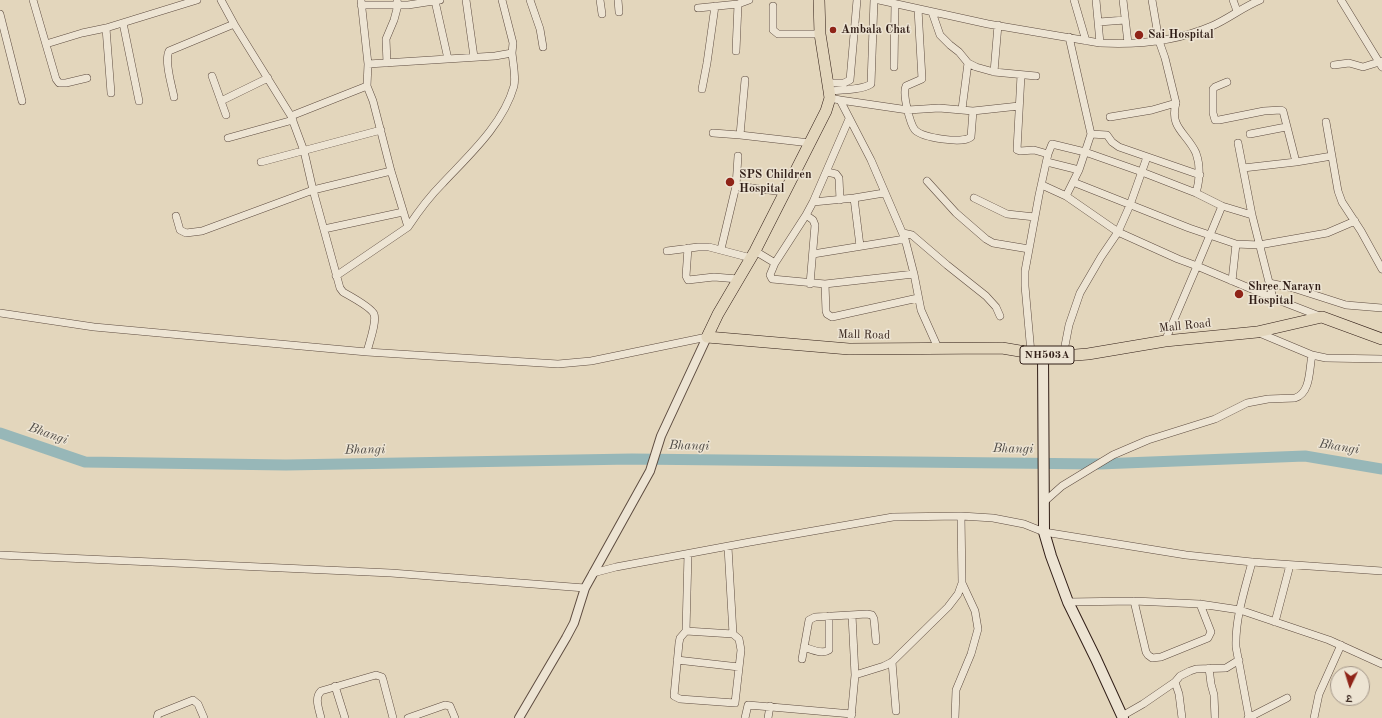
<!DOCTYPE html>
<html>
<head>
<meta charset="utf-8">
<style>
  body { margin:0 }
  #map { position:relative; width:1382px; height:718px; overflow:hidden; background:#e3d6bc; font-family:"Old Standard TT","Noto Serif Devanagari",serif }
  canvas { display:block }
  .north { position:absolute; left:1330px; top:666px; width:40px; height:40px; box-sizing:border-box; background:#ede4d3; border:1px solid #a29588; border-radius:50%; rotate:184deg; font-size:11px; font-weight:700; line-height:16px; text-align:center; color:#311e17 }
  .north::after { content:''; display:block; margin:auto; width:14px; height:18px; background:#8f2418; clip-path:polygon(50% 0,100% 100%,50% 72%,0 100%) }
</style>
</head>
<body>
<div id="map">
<canvas width="1382" height="718"></canvas>
<div class="north">उ</div>
</div>
<script>
const ctx = document.querySelector('canvas').getContext('2d');
ctx.lineJoin = 'round';
function stroke(path, color, width, dash) { ctx.strokeStyle = color; ctx.lineWidth = width; ctx.lineCap = dash ? 'butt' : 'round'; ctx.setLineDash(dash || []); ctx.stroke(path); }
function drawText(font, color, halo, rows, align = 'center') {
  ctx.font = font + ' "Old Standard TT",serif'; ctx.lineWidth = 3; ctx.setLineDash([]); ctx.textBaseline = 'middle'; ctx.strokeStyle = halo; ctx.fillStyle = color; for (const [text, x, y, turn = 0] of rows) {
    ctx.save(); ctx.translate(x, y); ctx.rotate((+turn || 0) * Math.PI / 180); ctx.textAlign = isNaN(turn) ? turn : align; if (halo) ctx.strokeText(text, 0, 0); ctx.fillText(text, 0, 0); ctx.restore();
  }
}
const river = new Path2D(`
  M0,433L85,462L286,465L632,459L1099,464L1305,456L1382,469`);
const minor = new Path2D(`
  M33,0L56,79L59,83H66L87,78
  M221,0L234,24L291,116L304,151L313,190L340,288L343,292C350,296 371,307 374,314C377,322 369,343 367,352
  M361,0L368,64
  M397,0L398,5H408L440,0
  M466,0L474,57
  M530,0L540,29L543,47
  M600,0L602,14
  M618,0L619,12
  M879,0L988,24L1100,43C1138,45 1177,41 1212,26C1228,19 1243,7 1260,0
  M1074,0L1086,41
  M1096,0L1100,43
  M1123,0L1128,43
  M1233,0L1237,11
  M1341,0L1382,67
  M435,1L448,59
  M361,5H398L394,20L386,39L387,63
  M773,6V30L778,34H820
  M698,8L738,4L749,0
  M932,12L940,35L950,45L959,52L968,63L976,67L994,72L1036,76
  M0,14L22,101
  M1099,22L1125,20
  M123,23L139,101
  M106,28L111,93
  M1069,37L1091,134L1079,170L1066,196L1118,232L1178,259L1197,266L1210,235L1222,206
  M46,44L82,33L106,28L197,0
  M736,51L738,4
  M1334,65L1349,63L1363,67L1382,61
  M894,67L895,4
  M994,72L998,25
  M1021,75L1017,150L1020,151L1034,150L1048,154
  M212,76L226,115
  M745,80L740,135L810,143
  M1227,82L1215,87L1213,89V113L1215,120H1219L1264,111L1281,110L1283,111L1296,162L1332,156
  M828,83H844L850,80L857,0
  M367,86L368,64L495,56L512,53L513,43L502,0
  M702,89L707,63L715,6
  M829,91C841,90 862,90 871,84L874,0
  M174,97C172,86 164,61 169,51L234,24
  M830,98L840,100L871,160L905,239L914,274L921,310L938,348
  M840,100L908,110L939,108L973,111L971,137C963,144 923,138 915,130C910,124 902,93 906,86L922,79L918,9
  M221,101L268,78
  M1176,103C1169,128 1187,133 1196,153C1201,167 1200,179 1196,193
  M962,109L968,63
  M973,111L1019,106
  M291,116L367,86L373,101L391,171L408,227C418,212 429,197 442,184C468,156 503,125 514,86C516,77 513,63 512,53
  M1110,117L1152,110L1176,103L1165,58L1159,41L1152,0
  M849,119L813,202L854,198L884,193
  M1326,122L1338,191L1342,202L1361,231L1382,269
  M713,133L740,135
  M1091,134L1107,135L1112,142L1119,147L1200,175
  M1250,134L1286,127
  M228,138L293,120
  M1238,143L1252,215L1273,298
  M261,162L381,130
  M1047,162L1079,170
  M1243,168L1296,162
  M827,172L836,174L839,178L840,200
  M927,181L956,213L986,239L993,243L1029,249
  M1073,182L1189,228L1236,244L1232,281
  M1042,185L1066,196
  M736,186L785,192
  M854,198L860,246
  M974,198L1007,214L1035,217
  M813,202L806,215L775,263L770,275L772,279L825,284L914,274
  M806,215L813,220L815,225L810,284
  M176,216L180,230L186,233L202,231L313,190L391,171
  M324,229L403,212
  M903,233L912,235L947,265L986,296L996,307L1000,316
  M1236,244L1259,245L1327,233L1355,221
  M688,248L686,276L688,280L714,277L738,279
  M721,249L736,186L738,156
  M667,251L698,247H709L751,258
  M755,251L775,263
  M813,254L905,239
  M336,276L408,227
  M1269,283L1293,288L1346,305L1382,308
  M825,284L826,311L827,314L832,317L918,298
  M0,313L94,327L367,352L558,364L591,361L707,337
  M1257,332L1312,355L1326,358L1382,359
  M1165,341L1197,266L1273,298L1322,317
  M1031,353L1025,286V271L1039,195L1048,154L1052,144L1085,152L1142,172L1196,193L1222,206L1252,215
  M1063,356L1069,325L1080,293L1101,257L1118,232L1130,205L1147,157
  M1044,502L1062,486L1113,455L1148,440L1215,419L1247,403L1268,399L1295,398C1311,393 1309,369 1312,355
  M728,547L733,634
  M0,555L391,573L585,588
  M593,573L616,567L750,542L893,517L961,516L993,518L1024,524L1044,532L1186,555L1252,562L1382,571
  M1134,601L1146,652L1148,655L1152,658L1161,657L1208,638L1211,632L1200,604
  M1068,602L1134,601L1200,604L1240,610L1329,640L1382,664
  M852,615L855,675
  M1275,622L1290,565
  M686,631L733,634L739,639L741,650L735,703L680,699L674,696L679,643L680,638Z
  M686,631L688,554
  M804,647C811,649 822,655 829,650V616
  M802,659L809,620L815,617L867,614L872,615L874,619L876,641
  M677,660L739,667
  M892,662L896,711
  M1209,668L1211,684L1214,695L1215,718
  M1175,682L1180,676L1190,671L1196,669L1226,668L1239,660
  M335,686L345,718
  M1122,716L1143,704L1175,682L1179,694L1182,718
  M1249,717L1236,647C1235,618 1245,589 1252,562
  M157,718L158,714L193,700L198,704L204,718
  M321,718C319,709 314,698 321,691L376,675L382,677L383,680L393,718
  M408,718L445,705L450,706L455,718
  M745,718L748,705L852,714
  M768,718L770,706
  M851,718L855,675L884,666L892,662L948,607L958,594L962,583L961,516
  M955,718L956,690L971,654L978,629L975,611L962,583
  M1248,718L1287,698
  M1314,718L1319,694L1341,645`);
const tertiary = new Path2D(`
  M519,718L566,638L574,623L585,588L650,471L661,436L707,337`);
const secondary = new Path2D(`
  M1043,355L1044,532L1051,556L1068,602L1096,659L1123,718`);
const trunk = new Path2D(`
  M819,0L820,34L829,91L830,98L826,111L755,251L718,314L707,337L849,349L1002,348L1043,355L1063,356L1088,354L1165,341L1257,332L1322,317L1382,339`);
const markers = [
  [833,30,4,"#8f2418"],
  [1139,35,5,"#8f2418"],
  [730,182,5,"#8f2418"],
  [1239,294,5,"#8f2418"]
];
const shields = [
  [1047,355,54]
];
const shieldNames = [
  ["NH503A",1047,355]
];
const poiNames = [
  ["Ambala Chat",841,30],
  ["Sai Hospital",1148,35],
  ["SPS Children",739,175],
  ["Hospital",739,189],
  ["Shree Narayn",1248,287],
  ["Hospital",1248,301]
];
const streetNames = [
  ["Mall Road",1185,326,-6],
  ["Mall Road",864,335,1]
];
const waterNames = [
  ["Bhangi",48,434,19],
  ["Bhangi",689,446,1],
  ["Bhangi",1339,447,9],
  ["Bhangi",1013,449,1],
  ["Bhangi",365,450,-1]
];
stroke(river, '#97b7b8', 11);
stroke(minor, '#5e4c40', 8);
stroke(tertiary, '#5e4c40', 10);
stroke(secondary, '#311e17', 12);
stroke(trunk, '#311e17', 12);
stroke(minor, '#ede4d3', 7);
stroke(tertiary, '#ede4d3', 8);
stroke(secondary, '#ede4d3', 10);
stroke(trunk, '#e3d6bc', 11);
for (const [x, y, r, color] of markers) { const dot = new Path2D(); dot.arc(x, y, r, 0, 2 * Math.PI); ctx.fillStyle = color; ctx.fill(dot); stroke(dot, '#ede4d3', 1.5); }
for (const [x, y, w] of shields) { const box = new Path2D(); box.roundRect(x - w / 2, y - 9, w, 18, 3); ctx.fillStyle = '#ede4d3'; ctx.fill(box); stroke(box, '#311e17', 1); }
drawText('bold 11px', '#311e17', null, shieldNames);
drawText('bold 12px', '#311e17', '#ede4d3', poiNames, 'left');
drawText('12px', '#311e17', '#ede4d3', streetNames);
drawText('italic 13px', '#504c47', '#ede4d3', waterNames);
</script>
</body>
</html>
